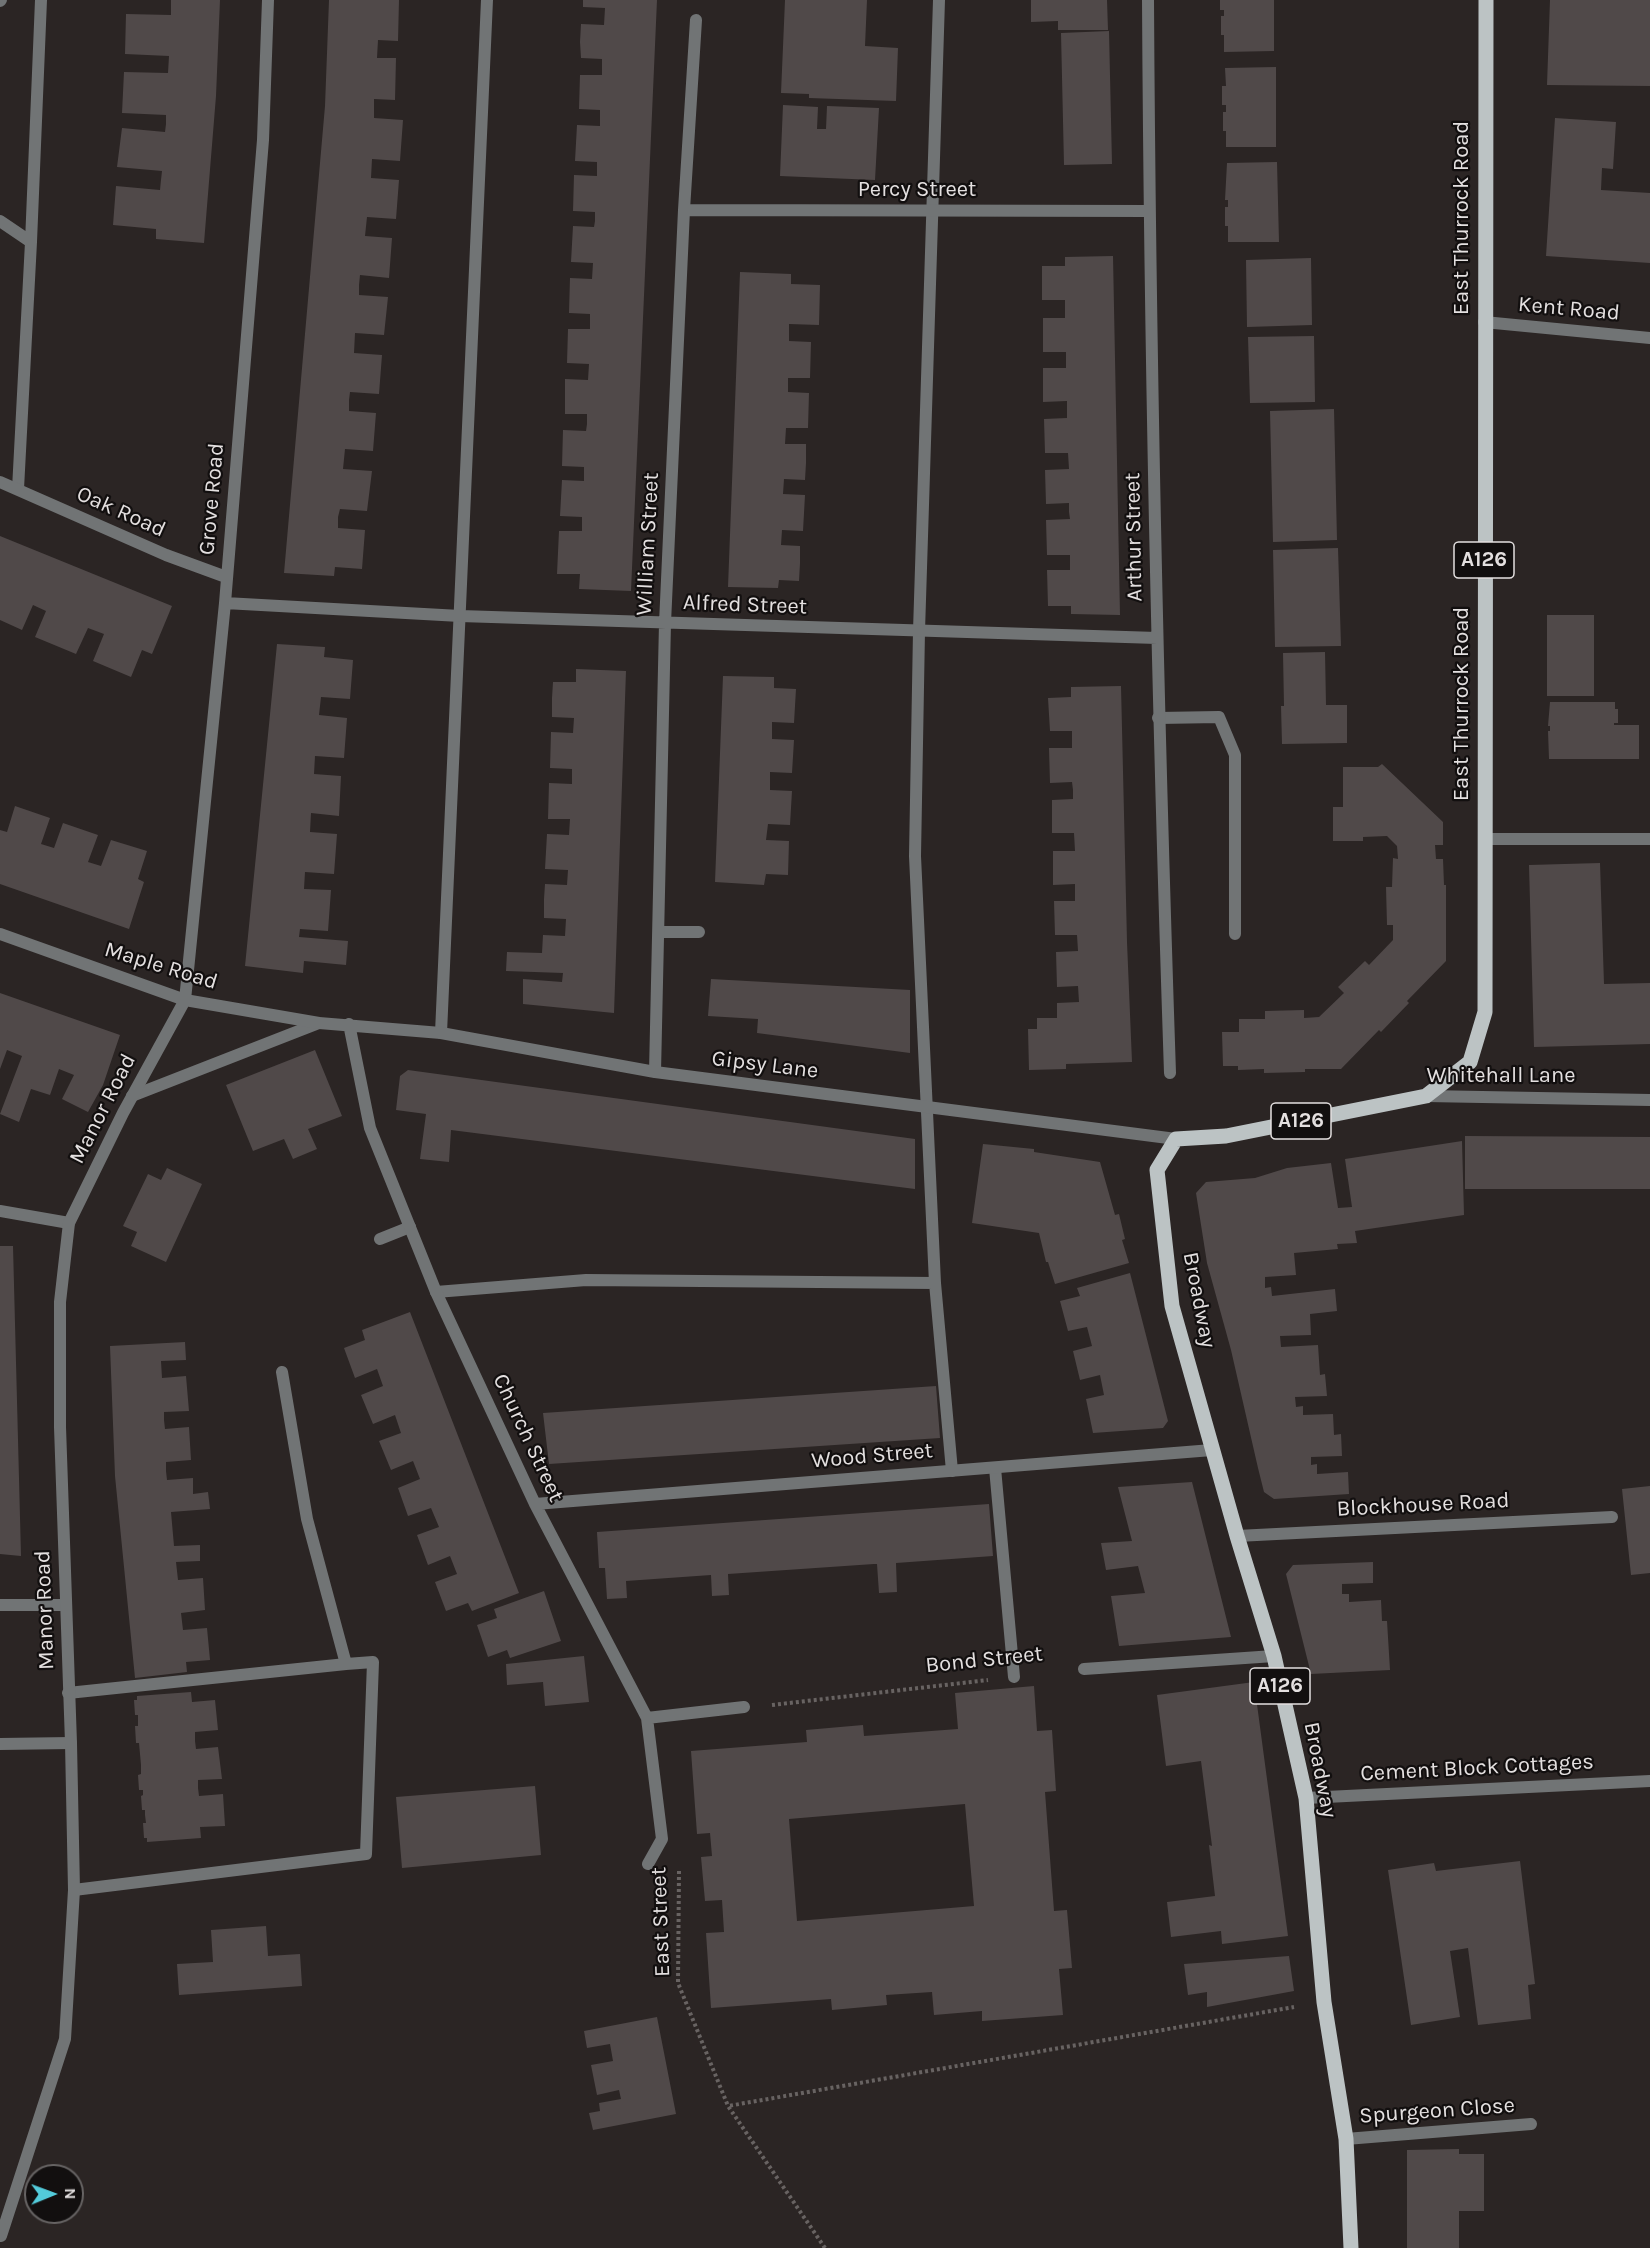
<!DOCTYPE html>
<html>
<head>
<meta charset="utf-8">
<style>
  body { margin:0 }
  #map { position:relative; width:1650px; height:2248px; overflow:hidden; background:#2b2524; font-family:Karla,sans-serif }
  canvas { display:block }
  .north { position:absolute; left:24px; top:2164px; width:60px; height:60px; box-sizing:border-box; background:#120f0f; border:2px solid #666363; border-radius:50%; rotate:89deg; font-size:16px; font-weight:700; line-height:24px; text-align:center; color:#e4e0e0 }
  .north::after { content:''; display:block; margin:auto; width:21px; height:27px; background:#53cbda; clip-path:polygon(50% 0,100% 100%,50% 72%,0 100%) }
</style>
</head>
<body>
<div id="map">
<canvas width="1650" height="2248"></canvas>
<div class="north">N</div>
</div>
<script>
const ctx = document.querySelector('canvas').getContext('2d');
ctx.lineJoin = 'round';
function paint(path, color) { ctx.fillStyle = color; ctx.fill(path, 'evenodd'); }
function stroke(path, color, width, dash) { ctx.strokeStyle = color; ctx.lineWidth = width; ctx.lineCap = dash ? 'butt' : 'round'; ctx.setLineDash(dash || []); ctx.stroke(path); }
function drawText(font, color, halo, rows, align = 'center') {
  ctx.font = font + ' Karla,sans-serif'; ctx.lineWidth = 4.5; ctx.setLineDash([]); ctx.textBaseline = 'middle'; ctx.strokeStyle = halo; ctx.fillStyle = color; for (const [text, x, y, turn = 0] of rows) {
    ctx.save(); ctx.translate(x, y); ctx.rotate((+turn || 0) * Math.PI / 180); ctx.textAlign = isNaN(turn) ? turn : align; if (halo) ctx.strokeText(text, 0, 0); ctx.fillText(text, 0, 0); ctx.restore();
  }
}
const building = new Path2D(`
  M171,0H220L216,96L204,243L156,239V229L113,225L116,186L160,190L161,180L162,171L117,167L122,128L165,132L166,124V115L122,113L124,72L168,73L169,56L125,54L126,14L171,15Z
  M329,0H399L398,41L378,40L377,58H396L395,100L374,99V118L403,120L400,161L372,159L371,178L399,180L396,219L367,217L365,236L392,238L389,278L360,275L359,285V295L388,297L384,335L355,333L354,353L382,355L379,394L350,392L349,400V411L376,413L373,451L345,449L343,469L372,471L367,511L340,509L338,517V528L365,530L362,569L335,567L334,576L284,573L325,106Z
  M583,0H657L631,591L579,589L580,574H557L559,531H582V517L560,516L562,480L584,481V467L562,466L563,430L586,431L587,424V414H565V379L588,380L589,364L567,363L568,329H590V314L569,313L570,278L592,279L593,263L571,262L573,226L594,227L595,221V212L573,211L574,175L597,176V162L575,161L577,125L600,126V110L579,109L580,75H602V59L581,58L580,42L581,24L604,25L605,8L583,7Z
  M785,0H867L865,46L898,48L896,101L809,98V94L781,93Z
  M1031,0H1107L1108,30H1058V21L1031,22Z
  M1220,0H1274V51L1224,52V35H1221V16H1224V10H1220Z
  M1550,0H1650V86L1547,85Z
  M1109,31L1112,164L1064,165L1061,33Z
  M1276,67V147H1226V131H1223V112H1226V105H1222V86H1226L1225,68Z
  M783,105L818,107L817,129H826L827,106L879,108L875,180L780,176Z
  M1555,118L1616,122L1613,169L1602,168L1601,190L1650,193V263L1546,256Z
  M1277,162L1279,242H1228V226H1225V207H1228V200H1225L1227,163Z
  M1113,256L1120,615L1071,614V606H1048L1047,570H1070V555H1047L1046,520L1070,519L1069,512V503L1046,504L1045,470L1069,469L1068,453H1045L1044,419L1067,418V401L1043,402V368H1066V352H1043V318H1065V300H1042V266H1065V257Z
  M1311,258L1312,325L1247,327L1246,260Z
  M740,272L791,274V284L820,285L819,325L789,324V341L811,342L810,378H788V392L809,393L808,428H786L785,444H806V463L805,480L784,479L783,494L805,495L803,531L782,530L781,545L800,546V563L799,581L779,580L778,588L728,587Z
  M1314,336L1315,402L1250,403L1248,337Z
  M1334,409L1337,540L1273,542L1270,411Z
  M0,536L172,606L152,654L142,650L131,677L93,661L104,634L88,628L76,654L35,637L46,611L33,605L22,630L0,620Z
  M1338,548L1341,646L1275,647L1273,550Z
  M1547,615H1594V696H1547Z
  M277,644L325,647L324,657L353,660L350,699L321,697L319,715L347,718L344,758L315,756L314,774L341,776L339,816L311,813L310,832L337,834L334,874L305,872L304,889L331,890L328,931L300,929L299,937L348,941L346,965L304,961L303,973L245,966Z
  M1325,652L1326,705H1347V743L1282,744L1281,706H1284L1283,653Z
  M576,669L626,671L614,1013L523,1004V979L562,982L563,973L506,971L507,952L542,953L543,935L565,936L566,919L544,918V899L545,884L567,885L568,870L545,869L547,834L569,835L570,819H548L549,783L572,784V769L550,768L551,732L573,733L574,718L552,717V698L553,682H576Z
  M723,676L774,677V688L796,689L794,723L772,722V739L794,740L792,773L770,772V790L792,791L790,825L768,824L766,840L789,841L788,875L766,874L764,885L715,882Z
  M1121,686L1127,942L1132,1062L1066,1064V1069L1029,1070L1028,1029H1037V1018H1057V1003L1079,1002L1078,986L1057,987L1056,952L1078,951L1077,935H1055L1054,901H1075V884L1053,885V851H1075L1074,833H1052V800L1073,799V790L1072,782L1050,783L1049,748H1072V731H1050L1048,698L1071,697V687Z
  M1550,702H1615V709H1618V723H1614V725H1639V759H1549L1548,731H1550V726H1548Z
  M1382,764L1443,822V845H1435L1436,859H1443L1444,885H1446V961L1407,1001L1409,1003L1381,1032L1379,1030L1341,1069H1305V1072L1264,1073V1069L1238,1070V1066H1223L1222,1032H1239V1019H1265V1011L1304,1010V1018L1319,1017L1344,993L1338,987L1365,961L1369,965L1393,940V925H1387L1386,887H1392L1393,858L1398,859L1397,846L1387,836L1363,837V841H1333V807H1343V767H1378Z
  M15,806L50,818L41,844L54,848L63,823L98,835L88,862L101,866L111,840L147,851L138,879L144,882L129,929L0,884V830L7,832Z
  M1600,863L1604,984L1650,983V1044L1534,1047L1529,865Z
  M711,979L910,990V1053L757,1033L758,1019L708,1016Z
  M0,993L120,1035L103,1085L88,1112L62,1099L74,1075L59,1069L50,1095L31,1089L19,1122L0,1114L22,1056L7,1050L0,1069Z
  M315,1050L342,1116L308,1129L317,1149L293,1159L284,1139L253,1151L226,1085Z
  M408,1070L915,1139V1189L451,1130L449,1162L420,1159L426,1114L396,1110L400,1076Z
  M1465,1136L1650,1137V1189H1465Z
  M1462,1141L1464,1215L1355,1231L1357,1243L1337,1244L1338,1249L1294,1253L1296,1275L1265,1277V1288L1271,1287L1272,1296L1335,1289L1337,1311L1310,1314L1311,1335L1280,1336L1281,1347L1318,1345L1320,1375L1325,1374L1327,1396L1295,1397L1296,1407L1303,1406V1415L1333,1414L1334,1435L1341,1434L1342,1456L1311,1457V1465L1317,1464V1474L1348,1472L1349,1494L1274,1499L1264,1492L1258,1468L1231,1350L1207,1263L1196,1193L1206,1182L1255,1178L1287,1168L1331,1163L1338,1208L1352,1207L1345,1159Z
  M983,1144L1034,1149V1152L1100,1162L1115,1215L1119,1214L1125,1239L1122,1240L1129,1263L1055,1284L1048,1262H1046L1039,1233L972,1223Z
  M167,1168L202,1184L166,1262L131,1246L137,1232L123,1226L148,1174L161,1180Z
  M0,1246H13L21,1556L0,1554Z
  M1130,1273L1168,1421L1163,1428L1093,1433L1086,1399L1104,1395L1100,1375L1080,1380L1073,1351L1092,1346L1087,1327L1068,1331L1060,1301L1080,1296L1077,1288Z
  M410,1312L519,1593L472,1611L468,1603L446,1611L435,1582L457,1574L450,1556L428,1565L417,1535L439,1527L431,1508L408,1516L398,1488L420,1479L413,1461L391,1470L379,1441L401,1433L395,1415L373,1424L361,1395L383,1386L377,1369L355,1378L344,1348L365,1340L362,1330Z
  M185,1342L186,1360L161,1361L162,1378L186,1376L189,1411L164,1412V1420L165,1429L189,1427L191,1460L166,1462V1471L167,1480L193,1478V1494L208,1492L210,1509L171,1512L174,1546L200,1545V1561L176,1562L178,1580L203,1578L205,1610L181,1613L183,1630L207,1628L210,1660L186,1662L187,1672L135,1678L115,1476L110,1346Z
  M936,1386L940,1438L549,1464L543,1413Z
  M1192,1482L1231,1637L1119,1646L1111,1596L1145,1593L1138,1566L1106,1570L1101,1543L1132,1541L1118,1487Z
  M1650,1486V1573L1631,1575L1622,1489Z
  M989,1504L993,1556L896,1563L897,1592L879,1593L877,1564H874L728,1574L729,1595L712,1596L711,1575L626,1581L627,1598L607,1599L605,1568H599L597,1532Z
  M1373,1562V1583L1342,1584V1594H1349V1602L1381,1600L1382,1621H1387L1390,1670L1311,1674L1286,1574L1293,1565Z
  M544,1591L561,1641L510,1658L507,1650L488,1657L477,1625L497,1618L494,1609Z
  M584,1656L589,1702L545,1706L543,1682L507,1685L506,1664Z
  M1254,1682L1288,1936L1222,1944L1221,1931L1171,1937L1167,1902L1215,1896L1209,1845L1212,1846L1201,1761L1166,1766L1157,1695Z
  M1034,1686L1037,1731L1052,1730L1056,1791L1045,1792L1054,1911L1067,1910L1072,1968L1059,1969L1063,2015L982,2021V2011L934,2015L932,1992L886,1995L887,2005L832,2010L831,1999L711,2008L706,1933L724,1932L722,1900L705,1901L701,1857L712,1856L710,1833L697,1834L691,1751L807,1742L806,1730L863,1725L864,1736L958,1729L955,1693ZM965,1804L974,1906L797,1921L789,1819Z
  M191,1692L192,1702L215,1700L218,1730L195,1732V1741L196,1749L218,1747L222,1779L198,1780V1788L199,1796L223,1794L225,1826L200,1827L201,1838L147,1842V1838H144L143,1823H146L145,1815V1810H142L141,1796L143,1795V1790H139L138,1775L141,1774V1765L139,1743H136L135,1726H138V1715H135L134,1700H137V1696Z
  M535,1786L541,1855L402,1868L396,1797Z
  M1520,1861L1535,1984L1528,1985L1531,2019L1478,2025L1468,1948L1450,1951L1460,2017L1411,2025L1388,1870L1434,1863L1436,1871Z
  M266,1926L268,1956L300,1954L302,1986L179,1995L177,1964L213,1962L211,1930Z
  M1289,1956L1294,1991L1207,2007V1992L1188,1995L1184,1964Z
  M657,2017L676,2114L593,2130L589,2113L600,2111L599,2103L621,2099L619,2090L597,2095L591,2065L613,2061L610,2044L587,2048L584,2031Z
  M1459,2149V2154H1484V2211H1459V2248H1407V2150Z`);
const path = new Path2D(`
  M772,1705L988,1680
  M679,1871L678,1983L728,2106
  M825,2248L728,2106L1294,2007`);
const lane = new Path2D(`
  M939,0L919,631L915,856L935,1283L952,1471
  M0,1L1,0
  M0,221L31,242
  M18,489L31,242L41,0
  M1158,718L1219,717L1235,755V934
  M1485,839H1650
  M659,932H699
  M441,1033L487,0
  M132,1096L319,1023
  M0,1211L69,1223
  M380,1239L410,1227
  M436,1292L586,1280L935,1283
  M995,1468L1014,1677
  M0,1605H66
  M68,1693L346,1664L307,1519L282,1372
  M0,1744L71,1743
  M74,1890L366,1854L373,1662L346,1664`);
const street = new Path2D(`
  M1148,0C1150,358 1158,716 1170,1073
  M684,210L1149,211
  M1484,322L1650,338
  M0,482L166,555L226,577
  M225,603L460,616L1157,638
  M0,934L185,1000L319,1023L441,1033L655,1072L1176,1139
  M349,1024L370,1128L436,1292L535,1504L647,1718L662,1839L648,1864
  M655,1072L665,623L684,210L696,20
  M1426,1096L1650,1100
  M535,1504L1212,1450
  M1237,1536L1612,1517
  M1084,1669L1274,1656
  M647,1718L744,1707
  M1306,1798L1650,1781
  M1346,2139L1531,2124
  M1,2236L65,2039L74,1890L71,1743L60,1427V1302L69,1223L123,1113L185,1000L225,603L263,140L268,0`);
const primary = new Path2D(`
  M1351,2248L1346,2139L1324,2002L1306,1798L1274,1656L1237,1536L1172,1306L1157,1170L1176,1139L1226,1136L1426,1096L1470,1062L1485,1012L1486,0`);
const shields = [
  [1484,560,60],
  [1301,1121,60],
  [1280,1686,60]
];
const shieldNames = [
  ["A126",1484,560],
  ["A126",1301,1121],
  ["A126",1280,1686]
];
const streetNames = [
  ["Percy Street",917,190],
  ["East Thurrock Road",1462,218,-90],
  ["Kent Road",1569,309,5],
  ["Grove Road",212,499,-85],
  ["Oak Road",121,512,24],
  ["Arthur Street",1134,537,-91],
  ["William Street",648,544,-87],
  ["Alfred Street",745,605,2],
  ["East Thurrock Road",1462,704,-90],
  ["Maple Road",161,966,17],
  ["Gipsy Lane",765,1065,7],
  ["Whitehall Lane",1501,1076],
  ["Manor Road",103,1109,-63],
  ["Broadway",1199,1300,79],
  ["Church Street",528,1438,65],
  ["Wood Street",872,1456,-5],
  ["Blockhouse Road",1423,1505,-3],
  ["Manor Road",45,1610,-92],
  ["Bond Street",984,1660,-6],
  ["Cement Block Cottages",1477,1768,-3],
  ["Broadway",1320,1770,79],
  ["East Street",661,1922,-92],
  ["Spurgeon Close",1437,2111,-4]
];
paint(building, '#504949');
stroke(path, '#686362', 4, [3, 3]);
stroke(lane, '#717475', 12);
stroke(street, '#717475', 12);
stroke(primary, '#bcc3c4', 15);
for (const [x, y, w] of shields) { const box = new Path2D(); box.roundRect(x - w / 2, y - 18, w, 36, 4.5); ctx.fillStyle = '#120f0f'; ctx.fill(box); stroke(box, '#e4e0e0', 1.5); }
drawText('bold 21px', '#e4e0e0', null, shieldNames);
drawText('22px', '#e4e0e0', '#120f0f', streetNames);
</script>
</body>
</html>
